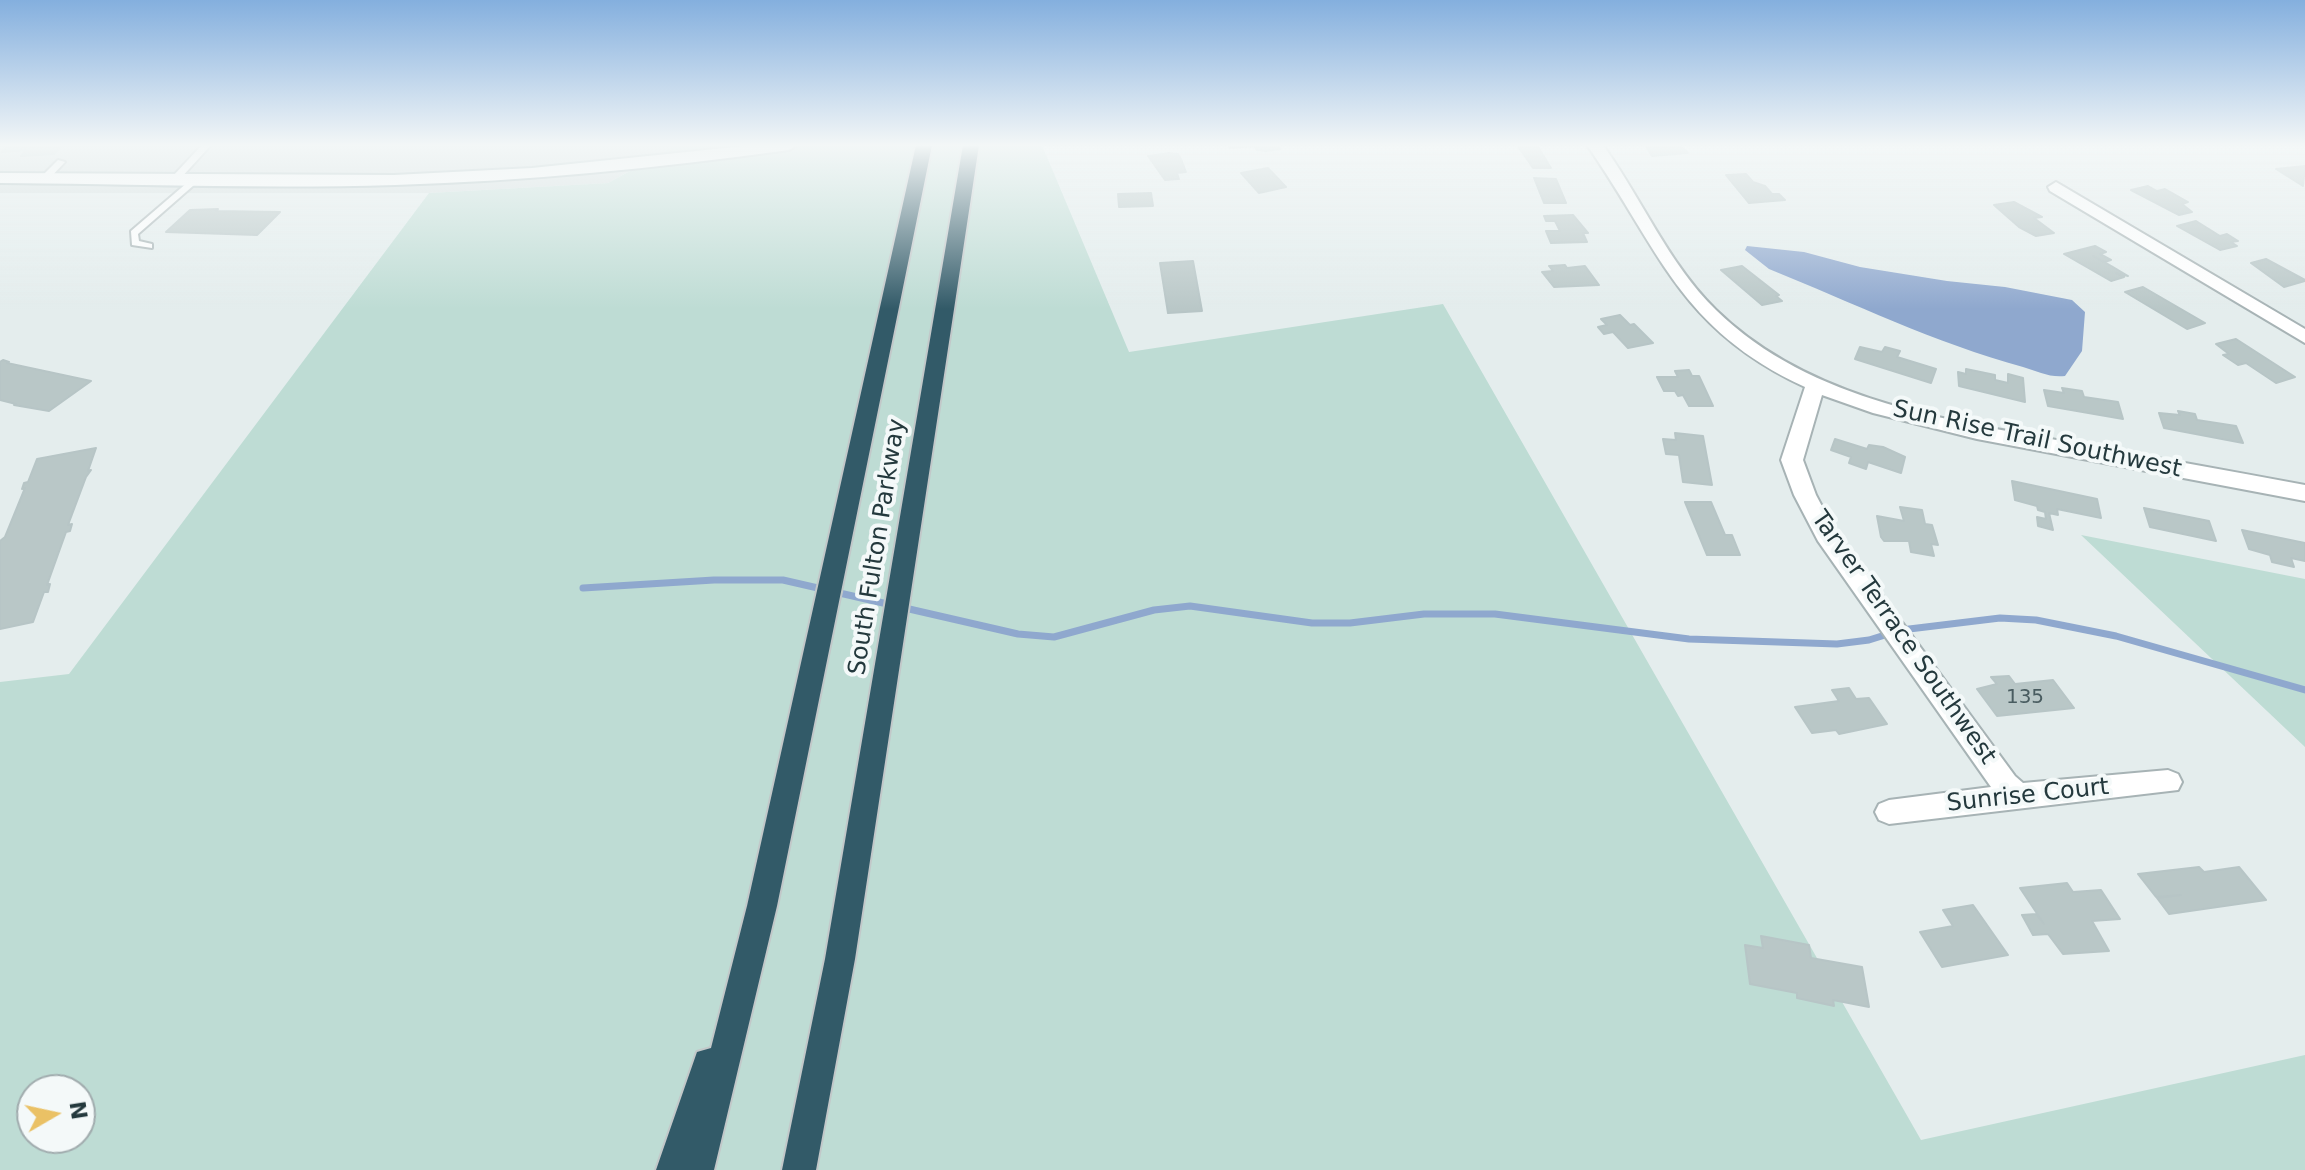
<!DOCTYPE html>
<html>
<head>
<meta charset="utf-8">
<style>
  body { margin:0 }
  #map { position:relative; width:2305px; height:1170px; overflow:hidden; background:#e4eded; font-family:"DejaVu Sans",sans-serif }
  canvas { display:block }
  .north { position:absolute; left:16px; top:1074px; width:80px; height:80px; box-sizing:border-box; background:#f4f9f9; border:2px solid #a1acae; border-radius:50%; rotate:81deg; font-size:22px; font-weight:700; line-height:32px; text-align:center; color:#24393d }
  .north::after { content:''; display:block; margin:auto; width:28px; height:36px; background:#eac165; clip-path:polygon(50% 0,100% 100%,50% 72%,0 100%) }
</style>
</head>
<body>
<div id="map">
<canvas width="2305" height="1170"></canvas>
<div class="north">N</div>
</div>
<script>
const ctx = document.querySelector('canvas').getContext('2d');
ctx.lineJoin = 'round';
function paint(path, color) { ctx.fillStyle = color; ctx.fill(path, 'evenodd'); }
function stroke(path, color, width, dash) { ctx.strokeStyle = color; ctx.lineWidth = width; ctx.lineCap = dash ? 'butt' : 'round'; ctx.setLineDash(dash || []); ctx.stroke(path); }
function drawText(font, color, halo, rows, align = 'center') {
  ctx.font = font + ' "DejaVu Sans",sans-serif'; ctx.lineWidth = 8; ctx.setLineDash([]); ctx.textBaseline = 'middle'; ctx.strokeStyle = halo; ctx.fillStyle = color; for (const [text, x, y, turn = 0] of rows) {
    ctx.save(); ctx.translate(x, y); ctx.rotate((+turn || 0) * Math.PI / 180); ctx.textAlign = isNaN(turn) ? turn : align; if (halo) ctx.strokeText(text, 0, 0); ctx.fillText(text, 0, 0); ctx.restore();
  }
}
const built = new Path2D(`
  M0,145H677L608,183L429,193H0Z`);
const green = new Path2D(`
  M677,145H1042L1129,352L1443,304L1921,1140L2305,1055V1170H0V682L69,674L429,193L608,183ZM32,1090H80V1138H32Z
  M2081,535L2305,579V747Z`);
const water = new Path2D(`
  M1747,246L1804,252L1860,267L1947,281L2005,287L2072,300L2085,312L2082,351L2065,376C2050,378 2037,371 2023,367C1935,343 1853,303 1769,269L1745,250Z`);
const stream = new Path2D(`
  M583,588L714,580H783L1018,634L1054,637L1154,610L1190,606L1312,623H1350L1424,614H1495L1689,639L1837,644L1869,640L1901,630L2000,618L2036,620L2116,636L2305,690`);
const building = new Path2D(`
  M8,145H62L54,154L21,156L26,150L2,152Z
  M1228,145H1277L1280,149L1266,151L1257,150L1254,146L1230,148Z
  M1517,145H1537L1551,168H1533Z
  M1645,145H1673L1683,148L1688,153L1652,156Z
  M1169,153L1178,154L1181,159L1186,172L1177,173L1179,179L1165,180L1148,156Z
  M2305,166L2303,186L2276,169Z
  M1268,168L1286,187L1259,193L1241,173Z
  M1746,174L1753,182L1765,186L1772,194H1779L1785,200L1749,203L1726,175Z
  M1534,178L1556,179L1566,203H1544Z
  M2148,186L2157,191L2165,189L2188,202L2182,204L2192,212L2179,215L2131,190Z
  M1151,193L1153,206L1119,207L1118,194Z
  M2014,202L2042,217L2034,218L2054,233L2036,236L2019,227L1994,205Z
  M218,209L216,211L280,212L257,235L166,232L190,210Z
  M1573,215L1588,233H1583L1587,242L1551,243L1546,231H1560L1555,221H1546L1544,216Z
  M2196,221L2220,236L2227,234L2238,241L2231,242L2237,246L2220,250L2177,226Z
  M2095,246L2106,252L2100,254L2111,260L2104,262L2093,256L2104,262L2113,267L2128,276L2116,273L2124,277L2111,281L2064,254Z
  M2266,259L2305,280V281L2284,287L2251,263Z
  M1193,261L1202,311L1168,313L1160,263Z
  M1565,265L1567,268L1585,266L1599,285L1554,287L1542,272L1553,271L1549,266Z
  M1742,266L1779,295L1776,296L1782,301L1762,305L1721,270Z
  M2143,287L2205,323L2187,329L2125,292Z
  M1620,315L1630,325L1634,324L1653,343L1628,348L1613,332L1604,334L1598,327L1607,325L1601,319Z
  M2236,339L2295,377L2276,383L2246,363L2238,365L2223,355L2229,354L2216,344Z
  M1860,347L1882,352L1885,347L1900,351L1897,357L1936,369L1931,383L1855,359Z
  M3,360L9,362L7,363L91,381L49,411L14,405L16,404L0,400V362Z
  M1966,369L1995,375V380L2008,383V374L2023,378L2025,402L1959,386L1958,372L1966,374Z
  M1689,370L1692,376H1699L1713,406H1689L1683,395L1678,396L1675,391H1664L1657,377H1678L1675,371Z
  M2062,388L2082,391L2084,397L2118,402L2123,419L2048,406L2044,390L2064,393Z
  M2178,411L2195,414L2197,420L2236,426L2243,443L2164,428L2159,413L2180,415Z
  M1675,433L1703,436L1712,485L1683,482L1679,455L1666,454L1663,439L1676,440Z
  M1835,439L1867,449L1869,445L1883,447L1905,457L1901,473L1868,462L1866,469L1849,463L1851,457L1831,450Z
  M96,448L88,471L91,470L86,477L68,525L72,524L70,531L66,532L47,585L50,584L48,592H44L33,622L0,629V541L5,537L25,488L22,489L24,483L28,482L37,459Z
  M2012,481L2097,499L2101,518L2057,509L2058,515L2049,513L2053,530L2038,526L2037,517L2046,519L2045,512L2038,510L2037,506L2015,500Z
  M1685,502H1711L1725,535H1732L1740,555H1707Z
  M1900,507L1922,510L1925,524L1932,525L1938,545L1931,544L1934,556L1911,552L1909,541H1884L1881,537L1877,516L1904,521Z
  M2144,508L2209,521L2216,541L2150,527Z
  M2242,530L2305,543V561L2291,558L2294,567L2272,562L2270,555L2249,549Z
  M2009,676L2015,684L2053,680L2074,708L1997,716L1977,689L1997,684L1991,677Z
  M1849,688L1856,699L1869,698L1887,724L1839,734L1836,730L1812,733L1795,707L1839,701L1832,690Z
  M2199,867L2204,872L2239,867L2266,900L2169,914L2157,898L2181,895L2156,897L2138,874Z
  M2067,883L2073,892L2101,890L2120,919L2092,921L2109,951L2063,954L2048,934L2033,935L2022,915L2036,914L2044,924L2020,888Z
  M1973,905L2008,955L1942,967L1920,932L1953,926L1943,910Z
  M1761,936L1809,945L1811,958L1862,967L1869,1007L1833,1000L1834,1006L1797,998V993L1750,984L1745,945L1763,948Z`);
const lane = new Path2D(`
  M202,145H211L179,180H173V176Z
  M58,160L65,162L48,180H42V176Z
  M195,176L202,178L138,234L139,241L152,244V248L132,245L131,231Z`);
const street = new Path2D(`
  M1587,145H1603C1642,199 1668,263 1716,310C1811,403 1953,421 2079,444C2154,457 2230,471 2305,485V501L1977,439L1873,413L1822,395L1803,460L1816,495L1835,531L2015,776L2023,783L2168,770L2178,774L2182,782L2178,790L1889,824L1879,820L1875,812L1879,804L1889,800L1991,787L1818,541L1794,495L1781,460L1805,387C1679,329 1660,250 1587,145Z
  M2056,182L2305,329V343L2050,191L2048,187Z`);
const secondary = new Path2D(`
  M754,145H797L789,150C659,168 527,181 395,185C264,189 132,184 0,183V173L394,175L532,168Z`);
const highway = new Path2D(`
  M916,145H932L777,906L714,1170H656L697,1052L711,1048L747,906Z
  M963,145H979L855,959L816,1170H782L825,959Z`);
const numberNames = [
  ["135",2025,698]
];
const streetNames = [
  ["Sun Rise Trail Southwest",2037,440,12],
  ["South Fulton Parkway",878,547,-81],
  ["Tarver Terrace Southwest",1903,638,55],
  ["Sunrise Court",2028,796,-6]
];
paint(built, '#d2dcdc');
paint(green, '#bedcd4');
paint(water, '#8fa8ce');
stroke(stream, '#8fa8ce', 7);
paint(building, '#b9c7c7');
stroke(building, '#b7c5c6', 2);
stroke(lane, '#a7b3b5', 4);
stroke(street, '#a7b3b5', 4);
stroke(secondary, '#a3b6b8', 4);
stroke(highway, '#c2c8c9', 4);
paint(lane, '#fff');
paint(street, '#fff');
paint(secondary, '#fff');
paint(highway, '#325a68');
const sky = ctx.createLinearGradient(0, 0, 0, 309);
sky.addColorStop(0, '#84afde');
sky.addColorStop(0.47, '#f3f7f7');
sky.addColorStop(1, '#f3f7f700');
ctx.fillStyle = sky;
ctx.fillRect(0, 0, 2305, 309);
drawText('20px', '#495c60', null, numberNames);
drawText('24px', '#24393d', '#f4f9f9', streetNames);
</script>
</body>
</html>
